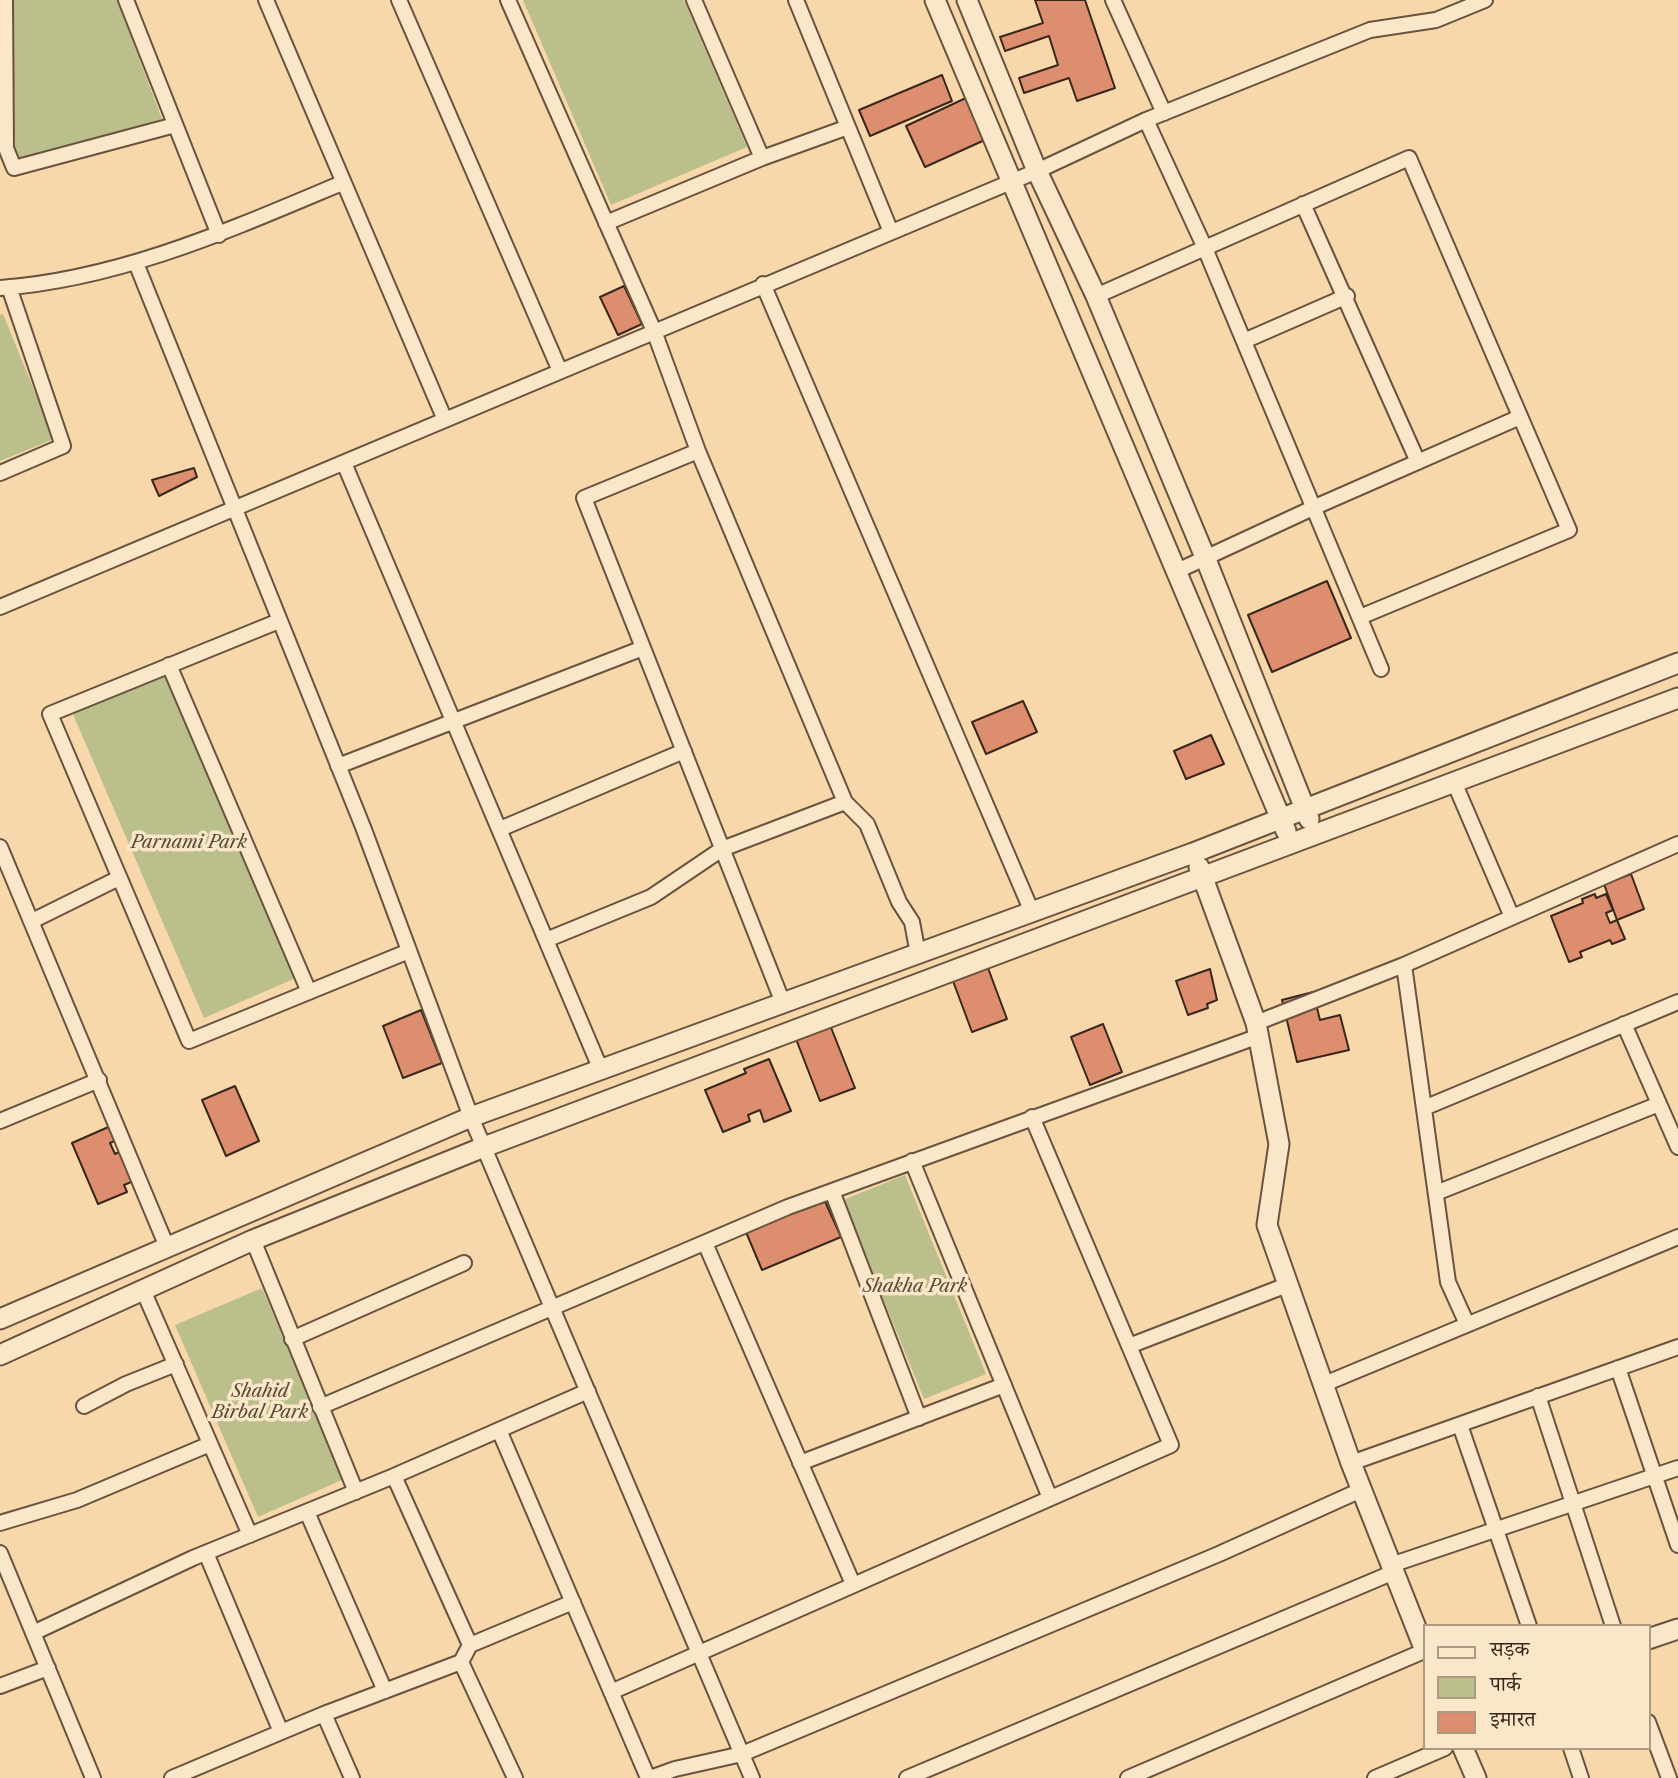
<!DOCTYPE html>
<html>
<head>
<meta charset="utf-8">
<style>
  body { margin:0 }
  #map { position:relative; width:1678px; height:1778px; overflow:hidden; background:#f8d8ab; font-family:"Libre Caslon Text","Noto Serif Devanagari",serif }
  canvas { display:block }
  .legend { position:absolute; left:1423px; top:1624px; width:228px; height:126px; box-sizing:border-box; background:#fae6c8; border:2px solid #ad9a83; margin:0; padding:9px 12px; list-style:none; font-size:21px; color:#39271b }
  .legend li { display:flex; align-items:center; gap:14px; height:35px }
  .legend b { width:35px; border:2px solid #ad9a83 }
</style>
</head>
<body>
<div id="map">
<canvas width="1678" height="1778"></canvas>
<ul class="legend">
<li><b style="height:9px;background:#fae6c8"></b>सड़क</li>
<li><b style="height:19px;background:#bbbf8b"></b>पार्क</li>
<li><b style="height:19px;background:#dc8e6f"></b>इमारत</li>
</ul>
</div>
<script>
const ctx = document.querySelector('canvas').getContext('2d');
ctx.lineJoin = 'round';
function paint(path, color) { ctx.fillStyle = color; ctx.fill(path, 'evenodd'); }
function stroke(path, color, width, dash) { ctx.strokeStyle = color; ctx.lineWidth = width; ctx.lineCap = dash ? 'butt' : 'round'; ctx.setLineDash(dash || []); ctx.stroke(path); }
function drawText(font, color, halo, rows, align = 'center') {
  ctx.font = font + ' "Libre Caslon Text",serif'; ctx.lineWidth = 7; ctx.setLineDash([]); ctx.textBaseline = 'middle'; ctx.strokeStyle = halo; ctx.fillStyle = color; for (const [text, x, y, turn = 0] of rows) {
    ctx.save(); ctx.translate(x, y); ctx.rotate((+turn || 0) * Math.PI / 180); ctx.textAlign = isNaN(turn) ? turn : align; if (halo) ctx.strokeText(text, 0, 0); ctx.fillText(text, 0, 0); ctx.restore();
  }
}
const green = new Path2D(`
  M10,0H117L162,119L17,162L11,139Z
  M523,0H684L747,147L611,205Z
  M3,314L54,439L0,461V315Z
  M174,668L305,974L204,1018L72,712Z
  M905,1175L986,1374L924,1399L843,1200Z
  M262,1288L344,1479L258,1517L175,1325Z`);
const building = new Path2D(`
  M1035,0H1085L1115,88L1077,101L1069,78L1024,93L1019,78L1058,65L1049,36L1005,51L1000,37L1043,23Z
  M942,75L952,101L870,136L859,110Z
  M968,97L987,139L925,167L906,126Z
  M624,286L642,324L618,335L600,297Z
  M194,468L197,477L159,496L152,480Z
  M1327,581L1351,638L1272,672L1248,615Z
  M1023,701L1037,732L986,754L972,722Z
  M1211,735L1224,764L1186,779L1174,751Z
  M1631,874L1644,909L1617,920L1604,884Z
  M1595,894L1596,898L1606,894L1613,910L1606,913L1610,923L1617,920L1625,939L1612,944L1610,940L1580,952L1582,957L1569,962L1551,916L1583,903L1582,899Z
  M988,968L1007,1019L972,1032L953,981Z
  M1210,969L1217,1000L1207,1004L1208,1008L1188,1015L1176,981Z
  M1313,992L1320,1020L1340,1015L1349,1050L1297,1062L1282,1000Z
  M421,1010L442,1063L403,1078L383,1026Z
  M1103,1024L1122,1072L1090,1085L1071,1037Z
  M830,1025L855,1088L820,1101L796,1039Z
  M769,1059L791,1111L764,1122L760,1110L748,1115L750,1121L723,1132L705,1090L746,1073L744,1069Z
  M235,1086L259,1141L226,1156L202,1100Z
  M113,1125L119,1139L110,1143L115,1154L123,1150L136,1180L124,1185L127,1192L98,1204L72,1143Z
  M824,1199L841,1237L762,1270L746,1232Z`);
const minor = new Path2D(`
  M5,0L6,148L14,168L175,125
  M126,0L219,235
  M266,0L445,420
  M399,0L560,371
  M508,0L654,331L698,451L845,802L722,849L651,897L546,940
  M694,0L762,158
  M796,0L891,232
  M1113,0L1164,113
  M1146,120L1204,246L1381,669
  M1303,204L1418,462
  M606,223L762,158L848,127
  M136,263L363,827L471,1117L752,1778
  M763,284L1032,912
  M0,288C121,279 232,229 342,183
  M1096,296L1409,158L1569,530L1360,617
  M1244,341L1347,296
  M698,451L584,498L783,1003
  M344,463L601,1070
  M0,473L63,446L9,287
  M1177,571L1315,507L1520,417
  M0,607L1037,171L1146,120L1370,30L1436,20L1485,0
  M279,621L50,714L189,1041L409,951
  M169,665L309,992
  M338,766L643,648
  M1454,782L1512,917
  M845,802L867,824L899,902L912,922L918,954
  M500,829L684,751
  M0,847L167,1247
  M32,921L119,878
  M1256,1023L1404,965
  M1624,1024L1678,1147
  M1424,1108L1678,1002
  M0,1121L99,1080
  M912,1161L1050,1498
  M832,1191L919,1418
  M1436,1193L1659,1104
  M253,1240L356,1492
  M705,1243L853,1584
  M143,1290L250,1535
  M1467,1324L1448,1282L1404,965L1678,844
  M292,1339L464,1263
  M1129,1346L1287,1285
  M1618,1368L1678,1545
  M1322,1385L1678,1237
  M588,1391L499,1430L648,1778
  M1538,1396L1613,1626
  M84,1406L126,1384L176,1364
  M320,1407L788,1207L1259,1036
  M1460,1425L1529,1626
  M800,1463L1004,1385
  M1351,1463L1678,1347
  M394,1476L499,1430
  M307,1512L385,1691
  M0,1523L77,1500L210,1444
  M0,1553L93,1778
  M206,1553L281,1732
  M1391,1565L1678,1468
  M33,1633L193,1558L394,1476L470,1645L461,1662L515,1778
  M470,1645L573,1602
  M0,1686L48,1668
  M611,1692L1171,1445L1032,1117
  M324,1714L461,1662
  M1648,1722L1669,1778
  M1571,1748L1581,1778
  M172,1778L324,1714L352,1778
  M650,1778L675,1769L742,1754L1219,1554L1361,1490
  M907,1778L1394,1572
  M1128,1778L1424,1651
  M1375,1778L1445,1748`);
const tertiary = new Path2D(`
  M935,0L1286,831
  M967,0L1037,171L1096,296L1205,557L1309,819
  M1199,867L1256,1023L1279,1144L1267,1225L1351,1463L1424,1648
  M0,1319L471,1117L1193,853L1678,663
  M0,1355L253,1240L484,1147L1678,698
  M1648,1639L1678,1629
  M1463,1748L1476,1778`);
const parkNames = [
  ["Parnami Park",189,843],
  ["Shakha Park",915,1287],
  ["Shahid",260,1392],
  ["Birbal Park",260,1413]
];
paint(green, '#bbbf8b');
paint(building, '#dc8e6f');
stroke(building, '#39271b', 2);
stroke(minor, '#69533f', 18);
stroke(tertiary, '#69533f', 23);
stroke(minor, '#fae6c8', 14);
stroke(tertiary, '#fae6c8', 19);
drawText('italic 18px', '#5a4d37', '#fae6c8', parkNames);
</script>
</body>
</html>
